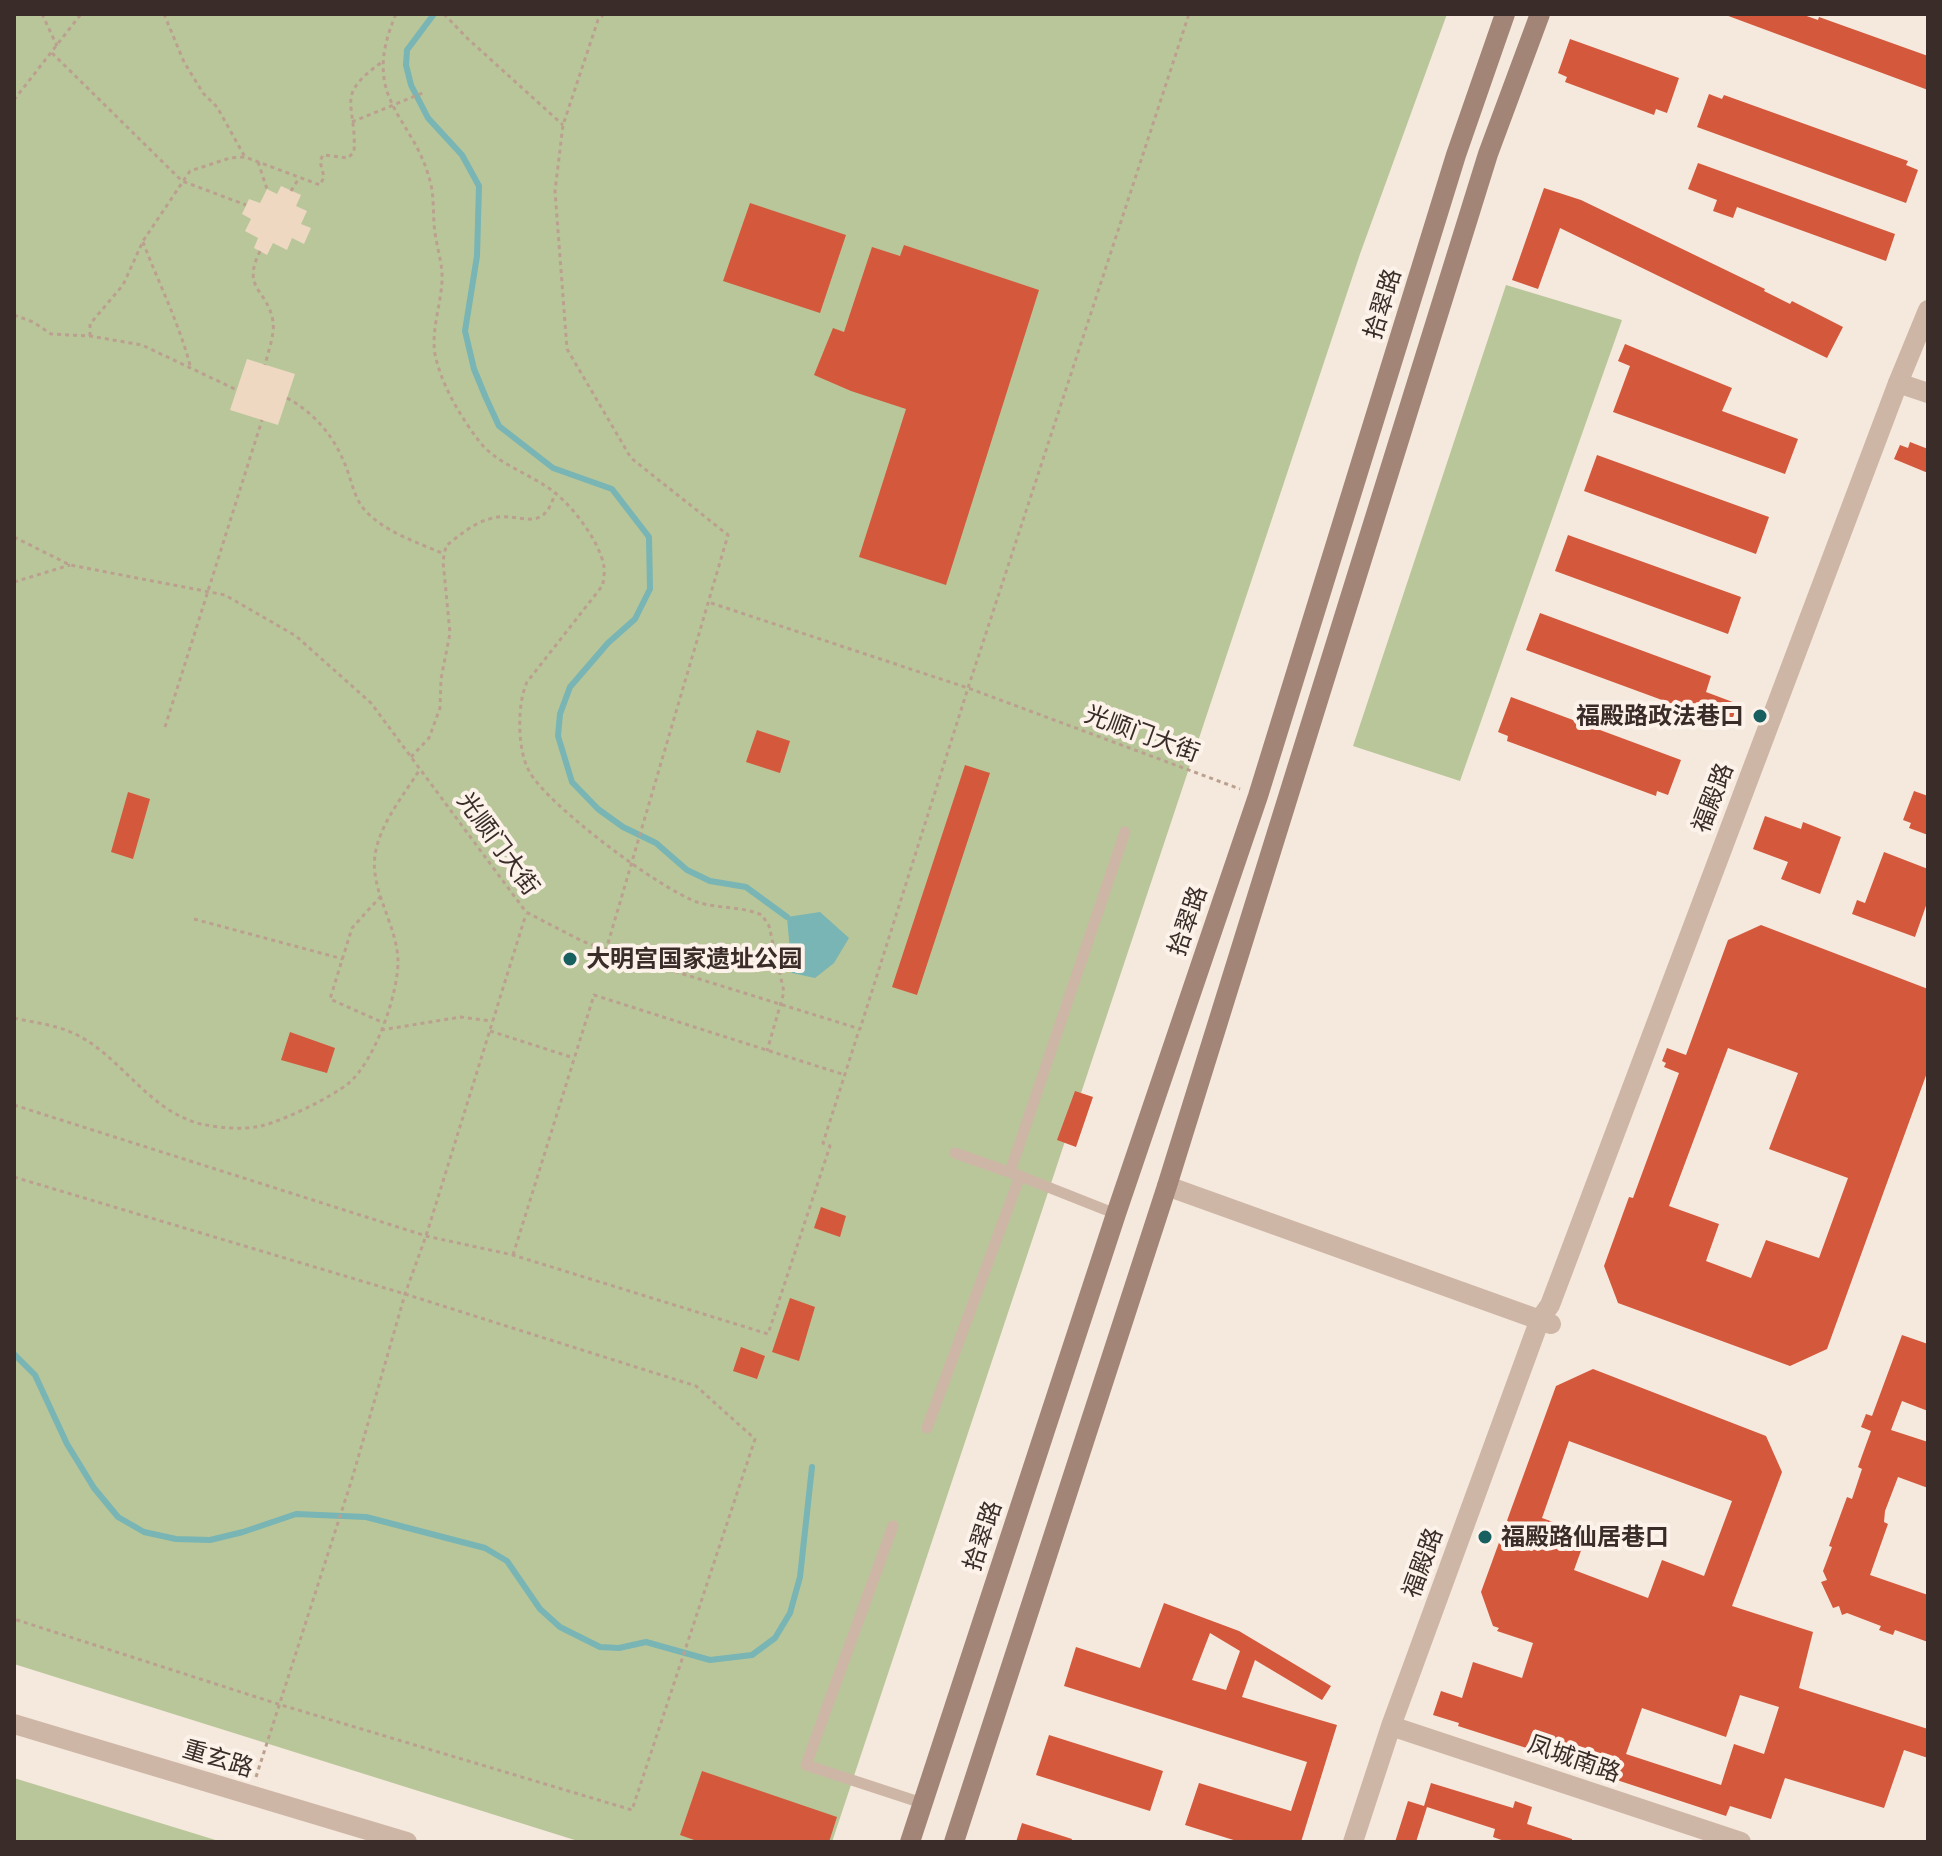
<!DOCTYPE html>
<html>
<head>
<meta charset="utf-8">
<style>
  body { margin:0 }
  #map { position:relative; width:1942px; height:1856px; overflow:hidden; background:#f5e8dc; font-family:"Golos Text",sans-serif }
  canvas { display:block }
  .frame { position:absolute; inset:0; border:16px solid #3a2c28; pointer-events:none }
</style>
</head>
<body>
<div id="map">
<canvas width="1942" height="1856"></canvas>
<div class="frame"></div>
</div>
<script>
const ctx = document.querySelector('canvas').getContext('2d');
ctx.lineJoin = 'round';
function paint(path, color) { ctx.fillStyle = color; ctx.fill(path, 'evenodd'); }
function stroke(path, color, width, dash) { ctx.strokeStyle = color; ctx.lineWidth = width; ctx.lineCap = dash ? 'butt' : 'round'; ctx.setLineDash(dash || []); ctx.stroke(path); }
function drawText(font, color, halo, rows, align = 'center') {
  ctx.font = font + ' "Golos Text","Noto Sans SC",sans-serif'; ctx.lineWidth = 8; ctx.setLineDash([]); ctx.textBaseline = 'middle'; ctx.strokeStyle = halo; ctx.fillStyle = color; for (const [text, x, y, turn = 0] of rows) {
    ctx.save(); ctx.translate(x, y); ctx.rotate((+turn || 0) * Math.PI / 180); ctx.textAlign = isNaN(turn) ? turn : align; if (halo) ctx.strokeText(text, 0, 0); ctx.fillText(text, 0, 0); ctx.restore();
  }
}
const green = new Path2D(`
  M14,14H1447L1360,254L832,1842H581L14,1664Z
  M1506,285L1622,320L1460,781L1353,746Z
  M14,1778L222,1842H14Z`);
const plaza = new Path2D(`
  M281,186L301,195L296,206L307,211L301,224L311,228L304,244L292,238L287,250L273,243L267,255L254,248L258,238L245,231L251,219L242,214L249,199L260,203L267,189L277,194Z
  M247,359L295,374L278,425L230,410Z`);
const water = new Path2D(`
  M820,912L849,938L834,963L815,978L792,973L787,917Z`);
const stream = new Path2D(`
  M434,14L407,50L406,65L411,85L428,118L462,155L479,186L477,256L465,331L474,369L486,398L499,426L553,468L612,489L649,537L650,589L635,619L608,643L570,687L560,714L558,736L572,782L598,809L623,827L656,843L687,870L710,881L746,887L787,917
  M14,1354L35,1375L67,1444L94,1488L118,1517L144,1532L176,1539L210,1540L243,1532L296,1514L366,1517L485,1548L507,1561L540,1609L560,1627L600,1647L619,1648L646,1642L710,1660L752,1655L775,1638L790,1613L800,1577L812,1467`);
const building = new Path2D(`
  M1723,14H1801L1818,20L1819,17L1928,56V90Z
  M1570,39L1679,78L1667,113L1656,109L1654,115L1565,82L1567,77L1558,73Z
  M1709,94L1722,99L1724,95L1908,161L1906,165L1918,170L1906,203L1697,127Z
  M1698,163L1895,234L1886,261L1737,207L1733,218L1713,211L1717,200L1688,189Z
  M1544,188L1581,200L1765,289L1764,291L1790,304L1792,301L1843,327L1827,358L1560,228L1538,289L1512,280Z
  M750,203L846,235L820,313L723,281Z
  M904,245L1039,290L946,585L859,557L906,409L851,391L814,375L833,328L844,332L872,247L900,256Z
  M1625,344L1732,388L1722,411L1798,439L1785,474L1613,412L1630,366L1618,361Z
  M1910,442L1928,449V473L1894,459L1900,445L1908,448Z
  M1597,455L1769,517L1756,554L1584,491Z
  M1568,535L1741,597L1728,634L1555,571Z
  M1540,613L1711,676L1706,692L1738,704L1730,725L1526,650Z
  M1511,697L1681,760L1668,795L1657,791L1656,796L1507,741L1508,736L1498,732Z
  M757,730L790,741L780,773L746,762Z
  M965,765L990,773L917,995L892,987Z
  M1914,791L1928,796V835L1909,828L1911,823L1903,820Z
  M128,792L150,799L133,859L111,852Z
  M1765,816L1801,829L1803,822L1841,837L1820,894L1781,879L1788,862L1753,849Z
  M1884,852L1928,869V900L1915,937L1852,914L1857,900L1865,903Z
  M1761,925L1928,989V1070L1884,1191L1827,1349L1790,1366L1618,1303L1604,1266L1629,1197L1633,1198L1679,1073L1664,1067L1666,1063L1662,1061L1667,1048L1686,1055L1728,940ZM1728,1048L1798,1073L1769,1149L1848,1178L1819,1258L1766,1240L1751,1278L1706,1261L1719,1224L1669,1206Z
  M290,1032L335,1048L327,1073L281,1060Z
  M1075,1091L1093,1097L1076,1147L1057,1140Z
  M821,1207L846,1216L840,1237L814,1228Z
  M790,1298L815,1307L799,1361L772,1352Z
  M1902,1335L1928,1344V1411L1902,1401L1891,1430L1928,1442V1488L1898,1477L1885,1511L1884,1522L1888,1524L1870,1575L1928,1595V1642L1895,1630L1893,1635L1879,1630L1881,1626L1847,1613L1842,1615L1839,1606L1833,1608L1821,1582L1827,1580L1823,1571L1832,1547L1829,1546L1847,1497L1852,1499L1862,1469L1858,1467L1871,1431L1861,1427L1866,1414L1872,1416Z
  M741,1347L765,1356L757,1379L733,1371Z
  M1593,1369L1766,1436L1782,1472L1732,1606L1813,1632L1799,1688L1928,1729V1758L1904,1750L1884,1808L1785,1778L1771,1819L1730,1806L1726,1816L1541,1755L1542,1753L1458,1726L1459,1723L1433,1715L1441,1691L1462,1698L1473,1662L1522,1678L1533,1643L1497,1631L1499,1628L1493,1626L1481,1592L1556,1386ZM1569,1441L1732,1501L1704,1576L1662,1560L1648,1598L1574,1570L1587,1534L1542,1518ZM1740,1695L1779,1707L1764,1754L1734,1744L1721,1785L1626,1754L1642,1708L1726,1737Z
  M1164,1603L1239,1631L1331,1686L1322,1700L1255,1660L1242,1697L1337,1725L1301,1842H1240L1185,1825L1199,1783L1291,1811L1307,1762L1064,1686L1076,1647L1140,1668ZM1210,1633L1240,1651L1226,1690L1192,1680Z
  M1049,1735L1163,1771L1150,1811L1036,1775Z
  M702,1771L837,1817L829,1842H700L680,1835Z
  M1431,1783L1513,1808L1515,1801L1532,1807L1527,1824L1572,1839V1842H1507L1493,1837L1495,1829L1427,1807L1416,1842H1395L1408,1801L1424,1806Z
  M1022,1823L1072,1839L1071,1842H1016Z`);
const path = new Path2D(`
  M42,14L57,46
  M164,14L184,62L203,93L217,107L245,157
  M396,14C357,104 418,116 432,190C434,204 433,219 435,233C437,248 443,265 442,281C441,304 431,331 435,354C441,384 460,416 479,441C494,461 522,471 544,485C567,498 600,540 604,567C605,573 603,580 603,585L527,682C517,704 517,749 529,771C547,805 660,889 697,902C719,909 741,906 762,915L769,926L784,992L767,1051
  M444,14L467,38L563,125
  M604,14L598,20L563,125L555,191L567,349L631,458L728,535L606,950
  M52,53L182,181L246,205
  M14,100L81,14
  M352,122L425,92
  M258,162L267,189
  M291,191L299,178
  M143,242C159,284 180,325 191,369
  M260,251C241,290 267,288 273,321C275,334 268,352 265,365
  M14,315L33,322L51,334L90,336L142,345L237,390
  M90,336V324L123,285L143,241L190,171L230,158L245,157L320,185L324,177L320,161L323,155L348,158L354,152C357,102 333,97 382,62
  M287,398C313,412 333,435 344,462C351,477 353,495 363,508C383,532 417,542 444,554
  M14,537L70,565L225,595L296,636L371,703L526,912L582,941L606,950L860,1029L968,688L1189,14
  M14,582L70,565
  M711,603L968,688L1240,789
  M165,727L262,420
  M411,757L429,738L440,708L441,679L450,633L443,561L446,546C458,536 474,523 489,519C519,509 542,538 555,493
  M381,896L352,928L330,999L384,1023
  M194,919L343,959
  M14,1018C36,1023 59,1025 79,1036C124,1060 149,1111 201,1124C219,1128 243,1130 261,1126C285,1120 330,1098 349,1083C375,1060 398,995 398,961C397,924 370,891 375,855C380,823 404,795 420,769
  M381,1030L461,1017L492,1021
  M490,1031L574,1058
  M14,1105L426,1236L513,1255L768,1334L830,1146L823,1143L859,1030
  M14,1177L405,1294L696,1386L755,1439L632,1810L278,1704L14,1619
  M513,1255L594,995L845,1075
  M256,1777L352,1479L405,1294L426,1236L526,914`);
const service = new Path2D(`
  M955,1153L1020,1176L1116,1214
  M1010,1172L1125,832
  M927,1428L1020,1176
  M893,1526L806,1765L922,1803`);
const minor = new Path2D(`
  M1898,383L1928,393`);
const tertiary = new Path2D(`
  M1167,1186L1551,1324
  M14,1724L407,1842
  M1391,1726L1741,1842
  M1353,1842L1391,1726L1540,1319L1550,1305L1898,383L1928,310`);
const secondary = new Path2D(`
  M910,1842L1116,1214L1258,796L1456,155L1505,14
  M954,1842L1167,1186L1488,154L1540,14`);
const markers = [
  [1760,716,8,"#186060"],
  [570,959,8,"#186060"],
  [1485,1537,8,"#186060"]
];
const streetNames = [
  ["拾翠路",1383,304,-73],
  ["光顺门大街",1142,734,20],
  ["福殿路",1713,798,-69],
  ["光顺门大街",498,844,54],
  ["拾翠路",1188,921,-71],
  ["拾翠路",983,1536,-72],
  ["福殿路",1423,1563,-70],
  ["重玄路",218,1759,17],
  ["凤城南路",1574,1759,19]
];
const poiNames = [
  ["福殿路政法巷口",1744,716,"right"],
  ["大明宫国家遗址公园",586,959],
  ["福殿路仙居巷口",1501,1537]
];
paint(green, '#b9c69a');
paint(plaza, '#eed8c1');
paint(water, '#78b5b4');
stroke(stream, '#78b5b4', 6);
paint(building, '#d3583c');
stroke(path, '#bba090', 3, [4, 4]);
stroke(service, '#ceb6a6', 11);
stroke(minor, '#ceb6a6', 20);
stroke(tertiary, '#ceb6a6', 20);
stroke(secondary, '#a38577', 20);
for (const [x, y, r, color] of markers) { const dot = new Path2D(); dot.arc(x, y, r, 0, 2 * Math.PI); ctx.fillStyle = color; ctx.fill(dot); stroke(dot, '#fcf2e9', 3); }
drawText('24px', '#3a2c28', '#fcf2e9', streetNames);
drawText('bold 24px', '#3a2c28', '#fcf2e9', poiNames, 'left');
</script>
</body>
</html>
